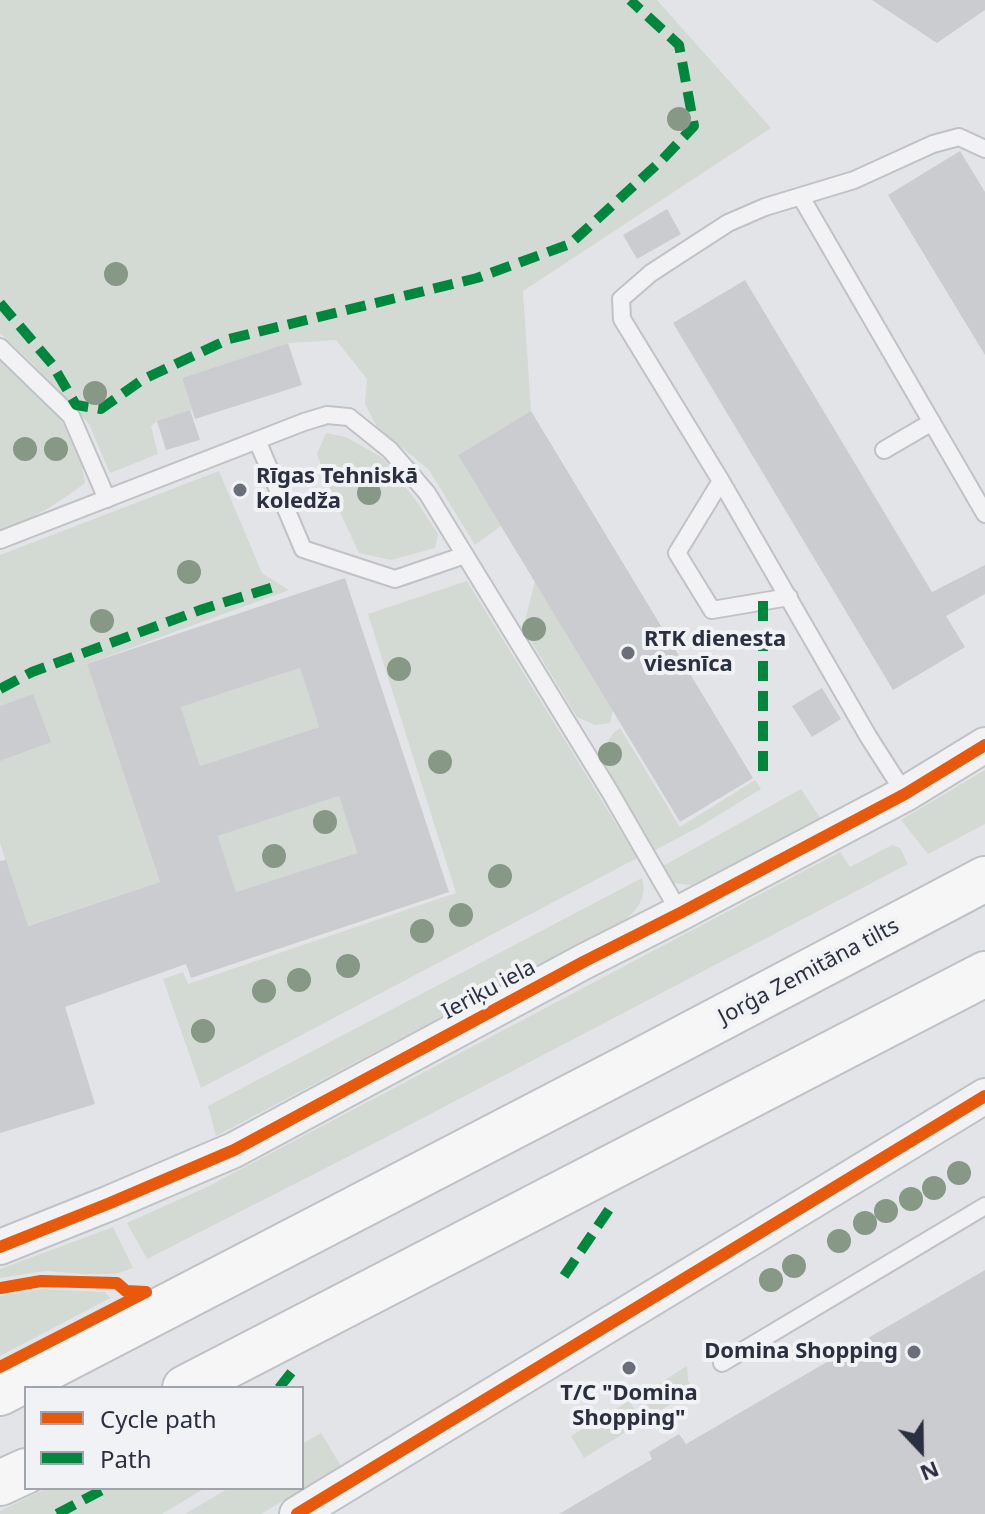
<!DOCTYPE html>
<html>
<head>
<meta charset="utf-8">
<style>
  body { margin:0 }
  #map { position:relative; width:985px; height:1514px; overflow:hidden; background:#e3e4e7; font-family:"Noto Sans",sans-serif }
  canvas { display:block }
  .legend { position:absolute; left:24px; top:1386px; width:280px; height:104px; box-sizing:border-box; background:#f1f2f6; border:2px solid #a2a4ad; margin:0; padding:10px 14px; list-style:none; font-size:24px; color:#2b3040 }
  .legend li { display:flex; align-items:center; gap:16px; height:40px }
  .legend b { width:40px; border:2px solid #a2a4ad }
  .north { position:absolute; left:881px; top:1410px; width:80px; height:80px; -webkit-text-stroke:6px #f1f2f6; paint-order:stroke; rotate:158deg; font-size:22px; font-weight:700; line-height:32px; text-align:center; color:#2b3040 }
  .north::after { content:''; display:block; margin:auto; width:28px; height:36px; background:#2b3040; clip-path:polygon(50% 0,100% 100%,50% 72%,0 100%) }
</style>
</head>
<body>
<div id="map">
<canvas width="985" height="1514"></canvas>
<ul class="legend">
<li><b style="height:10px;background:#e8590c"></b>Cycle path</li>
<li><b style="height:10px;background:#00873e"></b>Path</li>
</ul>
<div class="north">N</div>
</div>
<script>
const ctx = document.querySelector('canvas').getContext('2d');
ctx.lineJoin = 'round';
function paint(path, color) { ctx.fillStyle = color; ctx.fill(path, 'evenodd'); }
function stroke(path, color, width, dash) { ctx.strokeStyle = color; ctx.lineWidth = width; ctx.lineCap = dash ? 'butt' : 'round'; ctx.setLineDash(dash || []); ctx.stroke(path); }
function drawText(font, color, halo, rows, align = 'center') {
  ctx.font = font + ' "Noto Sans",sans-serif'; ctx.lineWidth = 8; ctx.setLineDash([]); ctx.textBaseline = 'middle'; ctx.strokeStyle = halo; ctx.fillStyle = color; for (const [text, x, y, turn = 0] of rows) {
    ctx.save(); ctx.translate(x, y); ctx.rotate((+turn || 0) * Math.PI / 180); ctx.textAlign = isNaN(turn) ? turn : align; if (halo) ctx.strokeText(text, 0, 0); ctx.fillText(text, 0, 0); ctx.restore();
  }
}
const green = new Path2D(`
  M0,0H657L771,128L523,291L531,411L458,455L501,526L475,545L429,470L377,427L365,404L367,379L336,340L288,343L182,378L192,410L157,421L151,426L158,454L110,473L89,424L33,364L0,333Z
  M0,355L50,401L80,454L85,483C59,503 31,520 0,531Z
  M326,433L346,437L383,458L417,502L438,534L435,548L391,560L359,553L332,495L317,454Z
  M219,471L262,573L289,590L87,664L160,882L27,926L0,843V555Z
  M467,581L637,858L201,1088L163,979L183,972L188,984L456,893L368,614Z
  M535,581L613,711L610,723L595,725L577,717L523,628Z
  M300,668L319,727L200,766L181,707Z
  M620,728L680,827L755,780L761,789L699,827L655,850L607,769C604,753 605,737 620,728Z
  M985,770V824L928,854L901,820Z
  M801,789L821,819L692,885L673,883L663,866Z
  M339,796L357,853L236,892L218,836Z
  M892,845L900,848L908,864L375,1143L147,1259L127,1223L209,1186L840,852L850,867Z
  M642,878C647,896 639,907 627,919L216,1136L208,1106Z
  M113,1227L133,1268L115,1274H83L46,1271L0,1278V1269Z
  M42,1289L105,1292L110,1298L0,1356V1296Z
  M687,1366L688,1380L693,1392L653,1414L641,1395Z
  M629,1401L642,1422L584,1458L571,1436Z
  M321,1433L341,1466L261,1514H185L229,1488H302V1444Z
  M47,1488H205L162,1514H0V1511Z`);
const building = new Path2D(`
  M872,0H985V10L937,43Z
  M960,151L985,192V355L888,195Z
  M667,209L681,234L637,259L623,235Z
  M745,280L932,592L985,565V594L946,616L965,647L893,690L673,323Z
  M288,343L302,385L195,419L182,378Z
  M190,410L200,440L166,450L157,421Z
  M531,411L753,778L680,822L458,455Z
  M345,578L449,892L191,978L186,964L65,1007L95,1104L0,1133V861L6,860L28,926L160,882L87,664ZM300,668L319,727L200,766L181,707ZM339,796L357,853L236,892L218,836Z
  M822,688L841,719L812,737L792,706Z
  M33,694L51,742L0,761V706Z
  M985,1270V1514H559L652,1459L649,1452L679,1434L686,1444Z`);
const lane = new Path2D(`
  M801,197L985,514
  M0,347L71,416L107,499
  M257,440L303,549L395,579L465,555
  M884,450L932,422
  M721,481L677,553L712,610L789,597
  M0,540L304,422L327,415L349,417L390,450L427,493L610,792L680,913
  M905,794L868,736L721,481L622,319L621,299L651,273L728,223L765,207L854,180L933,144L959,137L985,149
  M722,1363L985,1206`);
const street = new Path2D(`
  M0,1247L110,1203L234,1150L585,961L680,913L905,794L985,745
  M297,1514L985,1096`);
const primary = new Path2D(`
  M185,1388L985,974
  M0,1393L632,1065L985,879
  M0,1483L26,1471`);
const quiet = new Path2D(`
  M0,303L52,364L76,405L101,409L142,380L229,339L477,278L570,244L662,160L694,126L679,45L630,0
  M763,601V776
  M0,689L32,672L203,609L280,585
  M564,1276L612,1205
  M279,1388L294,1369
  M57,1514L106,1488`);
const cycleway = new Path2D(`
  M0,1247L110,1203L234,1150L585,961L680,913L905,794L985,745
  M0,1288L41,1281L117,1283L126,1291L146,1292
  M0,1367L146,1292
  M297,1514L985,1096`);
const trees = [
  [679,119],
  [116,274],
  [95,393],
  [25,449],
  [56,449],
  [369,493],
  [189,572],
  [102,621],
  [534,629],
  [399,669],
  [610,754],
  [440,762],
  [325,822],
  [274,856],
  [500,876],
  [461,915],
  [422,931],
  [348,966],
  [299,980],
  [264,991],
  [203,1031],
  [959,1173],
  [934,1188],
  [911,1199],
  [886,1211],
  [865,1223],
  [839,1241],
  [794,1266],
  [771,1280]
];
const markers = [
  [240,490,8,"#6b6f7a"],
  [628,653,8,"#6b6f7a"],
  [914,1352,8,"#6b6f7a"],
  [629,1368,8,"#6b6f7a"]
];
const poiNames = [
  ["Rīgas Tehniskā",256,477],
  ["koledža",256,502],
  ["RTK dienesta",644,640],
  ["viesnīca",644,665],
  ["Domina Shopping",898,1352,"right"],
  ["T/C \"Domina",629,1394,"center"],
  ["Shopping\"",629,1419,"center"]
];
const streetNames = [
  ["Jorģa Zemitāna tilts",809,972,-28],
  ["Ieriķu iela",489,990,-28]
];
paint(green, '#d2dad3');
paint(building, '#cbcccf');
stroke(lane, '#c1c2c5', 20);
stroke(street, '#c1c2c5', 38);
stroke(primary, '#bfc1c5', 48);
stroke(lane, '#f2f2f4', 16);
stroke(street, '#f2f2f4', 34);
stroke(primary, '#f6f6f6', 44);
stroke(quiet, '#00873e', 10, [20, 10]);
stroke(cycleway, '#e8590c', 12);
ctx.fillStyle = '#879887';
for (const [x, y] of trees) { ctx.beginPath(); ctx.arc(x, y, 12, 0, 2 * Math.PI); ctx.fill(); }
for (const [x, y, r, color] of markers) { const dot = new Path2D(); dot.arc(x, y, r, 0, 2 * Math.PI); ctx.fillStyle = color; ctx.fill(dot); stroke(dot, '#f1f2f6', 3); }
drawText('bold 22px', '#2b3040', '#f1f2f6', poiNames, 'left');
drawText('22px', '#2b3040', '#f1f2f6', streetNames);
</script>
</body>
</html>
